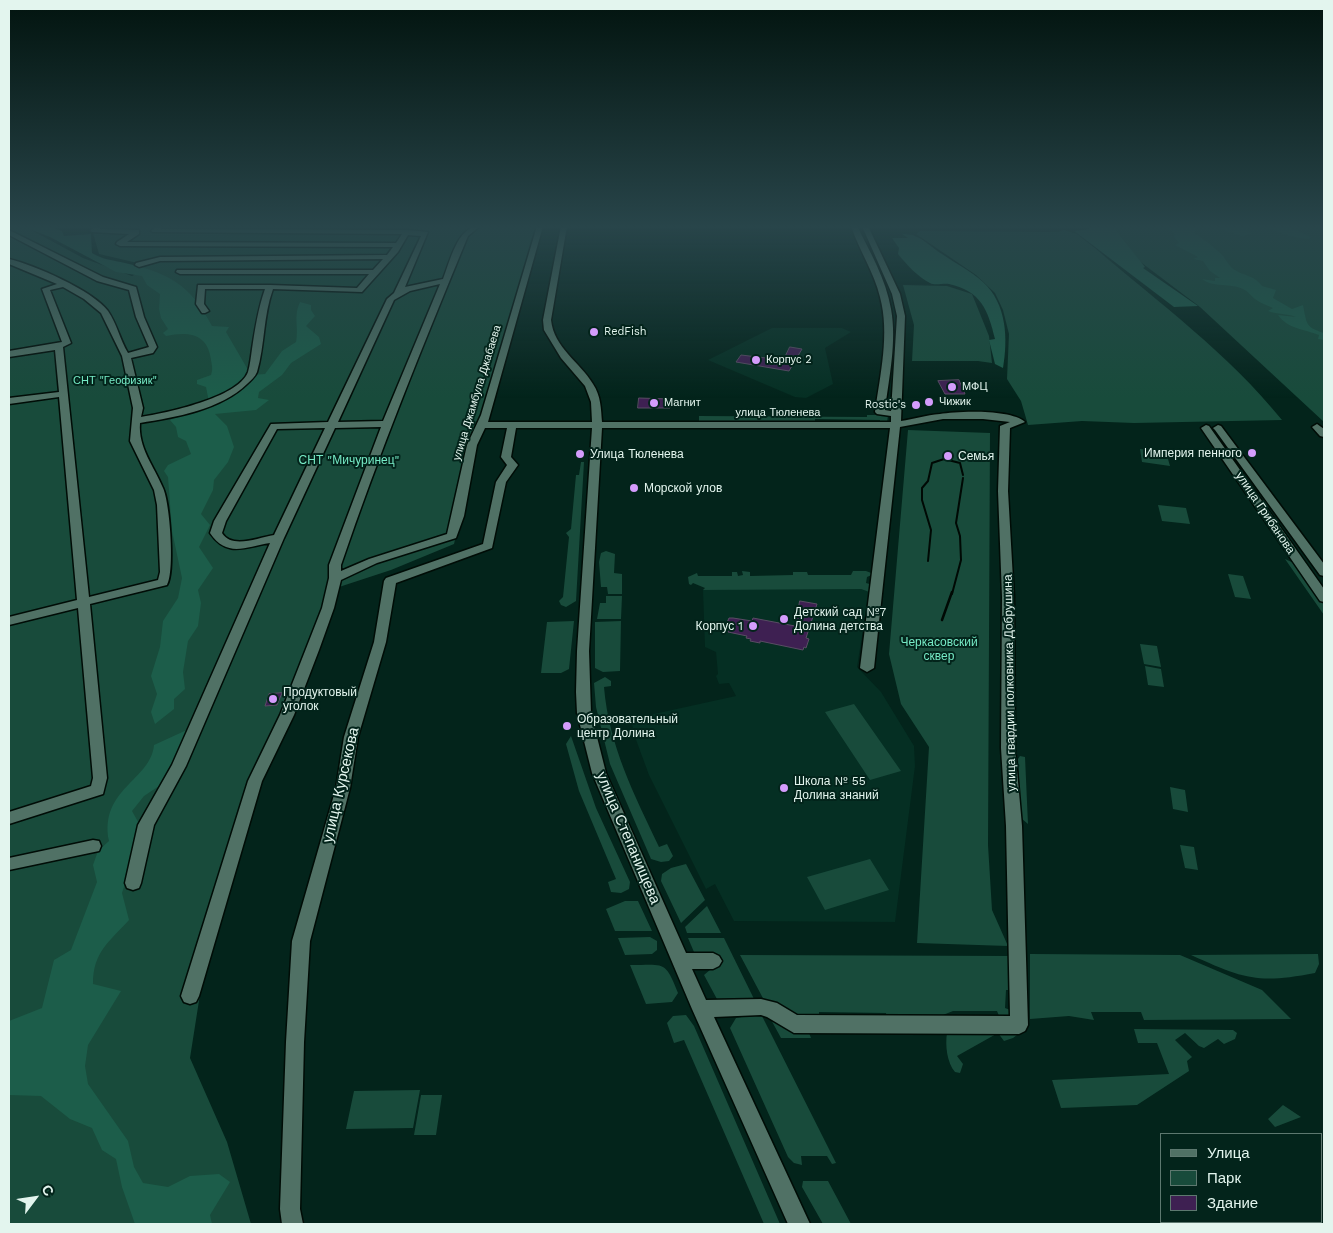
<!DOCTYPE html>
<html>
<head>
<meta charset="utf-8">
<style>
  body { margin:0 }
  #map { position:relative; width:1333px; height:1233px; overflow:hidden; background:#03241b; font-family:"Work Sans",sans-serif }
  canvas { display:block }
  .frame { position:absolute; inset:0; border:10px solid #e3f5ee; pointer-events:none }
  .legend { position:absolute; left:1160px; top:1133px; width:162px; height:90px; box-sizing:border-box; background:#03241b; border:1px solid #5d786f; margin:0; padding:6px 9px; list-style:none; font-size:15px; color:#e3f5ee }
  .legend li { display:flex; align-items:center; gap:10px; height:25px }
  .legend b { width:25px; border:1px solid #5d786f }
  .north { position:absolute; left:10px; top:1173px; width:50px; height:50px; -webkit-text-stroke:4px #03241b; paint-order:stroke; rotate:59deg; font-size:14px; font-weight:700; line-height:20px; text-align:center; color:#e3f5ee }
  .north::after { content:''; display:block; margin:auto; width:18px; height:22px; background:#e3f5ee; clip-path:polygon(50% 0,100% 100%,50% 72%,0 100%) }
</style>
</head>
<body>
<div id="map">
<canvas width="1333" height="1233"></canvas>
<div class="frame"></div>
<ul class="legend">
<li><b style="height:6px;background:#507165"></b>Улица</li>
<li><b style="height:14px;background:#184b3b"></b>Парк</li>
<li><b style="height:14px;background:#3e2052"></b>Здание</li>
</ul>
<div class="north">С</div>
</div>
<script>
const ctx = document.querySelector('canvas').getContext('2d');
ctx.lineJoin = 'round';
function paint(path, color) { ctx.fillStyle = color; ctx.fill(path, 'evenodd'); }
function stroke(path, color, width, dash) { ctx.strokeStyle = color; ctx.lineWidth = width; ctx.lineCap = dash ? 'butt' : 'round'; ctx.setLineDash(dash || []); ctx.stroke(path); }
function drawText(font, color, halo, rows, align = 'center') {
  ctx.font = font + ' "Work Sans",sans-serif'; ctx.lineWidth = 4; ctx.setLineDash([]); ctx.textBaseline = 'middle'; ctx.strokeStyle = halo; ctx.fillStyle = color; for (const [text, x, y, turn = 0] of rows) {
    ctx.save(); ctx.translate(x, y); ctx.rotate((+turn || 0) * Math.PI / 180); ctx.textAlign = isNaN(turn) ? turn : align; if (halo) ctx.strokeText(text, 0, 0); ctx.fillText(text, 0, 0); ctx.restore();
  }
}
const built = new Path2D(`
  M772,328H842L851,332L825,348L833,384L806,398L795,397L708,360Z
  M763,588L861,589L869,592L857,667L881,692L914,746L915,766L895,922L734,921L715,884L706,889L649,775L635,737L631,719L736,696L729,683L719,684L716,676L718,674L716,652L705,647L703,590Z`);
const green = new Path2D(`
  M9,226H24L83,258L132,276L142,271V264L99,254L93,233L98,227L540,226L543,230L539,235L476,445L454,544L391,570L333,589L268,759L216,925L201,988L190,1058L227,1142L251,1224H9Z
  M1093,226H1324V422L1200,307Z
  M1064,230L1077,234L1095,248C1160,304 1228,353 1282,420L1134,423L1082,421L1028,425L1021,401L1007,379L1009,334L1003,310L995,293L976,275L916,234L920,231L1058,232Z
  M903,285L947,286L972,294L989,336L992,363L978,361H912L914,325Z
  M867,415H888L887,423H880V420L815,419V422H699V416L867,417Z
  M651,428H856L857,429H651Z
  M908,430L990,433L988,845L992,910L1008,946L917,943L929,747L901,704L889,654Z
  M1140,449L1166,452L1170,466L1142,462Z
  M581,462H584L576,601L566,607L561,605L559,601L563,597L569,537L566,533L571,529L576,475H579Z
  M1158,505L1186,508L1190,524L1162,521Z
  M606,551L615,554L614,573L622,574V594H608L607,587H601L599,562L601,553Z
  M1285,559L1298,565L1324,602V615Z
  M742,571L750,572V576L793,575V572H807L808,575H851L853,571H866L874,574L867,577L866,583L873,585L869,592L861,589L703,590L705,588L693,583L691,585L689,584L688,577L697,573L698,576H732V572H737L738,576L743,575Z
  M1228,574L1243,576L1251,599L1235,597Z
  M606,596H622L621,619H597L600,603H606Z
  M574,621L569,669L561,673H541L547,622Z
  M621,621L620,671L603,672L595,668V622Z
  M1140,644L1157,646L1161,667L1144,664Z
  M1145,666L1161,669L1164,687L1148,685Z
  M605,677L611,681V686L604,687C609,746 634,794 659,847L667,844L673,856L669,861L661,862L651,859L610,764L596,707L594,683Z
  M854,704L901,771L870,780L825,712Z
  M571,736L596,808L630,882L629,889L621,893L611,892L608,882L616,879L579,791L566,744Z
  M1020,756L1025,757L1028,824L1021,818L1018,759Z
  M1170,787L1185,790L1188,812L1173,809Z
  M1180,845L1194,847L1198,870L1185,868Z
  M870,859L889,890L825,910L807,877Z
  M686,864L705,900L681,923L661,881L662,874L671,868Z
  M625,901H638L652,931H615L606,909Z
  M707,906L721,933H687L685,927Z
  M650,937L657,941V950L652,954L625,955L618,938Z
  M688,938H724L756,1003L718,1001L704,975L718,963L694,952Z
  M1030,954L1180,955L1262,990L1291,1019L1144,1020L1141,1012H1091L1094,1020L1069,1016L1030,1019Z
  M1318,954L1319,964L1315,973C1258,984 1244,979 1191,955Z
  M740,955L1013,956V990H1006L1005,1008L1013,1011L1011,1018L1001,1021L997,1011H953L938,1017L887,1020L886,1013L819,1012V1020H794L765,1002Z
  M630,965C665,965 665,960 678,993L672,1002L646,1004Z
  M686,1015L694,1026L780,1224H764L684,1040L674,1043L667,1023L673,1016Z
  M753,1015L762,1016L836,1163L832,1164L827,1156H801L802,1165L794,1163L788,1157L730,1028L736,1018Z
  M769,1016L808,1030L811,1038H781Z
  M1134,1029L1233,1030L1237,1033L1235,1039L1224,1044L1218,1039L1204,1048L1199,1046L1185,1033L1175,1040L1192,1057L1187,1061L1189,1071L1137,1105L1061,1108L1052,1080L1169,1074L1157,1043H1138Z
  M1016,1031L1017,1035L1013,1038L1004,1041L998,1033L957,1056L963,1064L960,1073L955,1072C947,1063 945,1045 947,1033Z
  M420,1090L413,1128L346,1129L354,1091Z
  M421,1095H442L436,1135H414Z
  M1283,1105L1301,1117L1275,1127L1268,1119Z
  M803,1181H828L851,1224H823L802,1187Z`);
const forest = new Path2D(`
  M21,226H48L62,231L64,236L91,234L92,253C103,260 113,260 125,263C169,273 191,285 212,326L229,327L226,332L251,375L265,374L282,351L296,342C299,328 293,316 300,302L311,305V310L315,316L306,326L319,337L321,344L291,363L282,375L259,392L258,398L269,400L256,410L215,414L227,426L234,447L228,462L214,480L213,490L201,514L210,525L199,547L213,568L198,590L201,603L198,626L188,641L183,672L185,689L174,699V709L155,724L151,712L157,694L151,676L160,647L163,621L178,598L182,578L172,531L168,477L164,471L168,465L191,454L186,441L178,437L176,427L170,420L209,402L206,387L197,384V380L211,375C213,369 212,366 211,360C208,334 189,331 166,336L163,333L168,329L161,318L159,309L160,294L147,285L142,276L116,272L50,237Z
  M1087,226H1112L1145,267L1143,268L1198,306L1174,307L1074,231L1089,229Z
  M1162,226L1198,227L1197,230L1193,233C1198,234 1219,251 1223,256C1226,260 1229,265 1232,268C1242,276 1255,275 1262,286L1276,290L1273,298L1292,309L1303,305C1307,324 1305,327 1324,333V340L1318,339L1319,335C1304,329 1288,329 1278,315L1296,317C1286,313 1278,315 1268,311L1273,308C1267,305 1260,303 1255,299C1251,296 1248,291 1243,289C1231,283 1213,288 1202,279L1215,281V278H1220L1210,271L1203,261L1193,259L1198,257L1175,245L1179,243L1174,237L1175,233Z
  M1211,226H1296L1289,227L1311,237L1309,239C1287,239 1268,223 1245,228L1252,234L1242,236Z
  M902,234C919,233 928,245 942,254C955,263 971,271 983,282C1007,304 1008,339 1003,368L995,364L989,340L995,339C988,310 981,291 949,284C943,283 935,286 930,283C918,277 907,265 898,254L899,248L892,238H908Z
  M189,729L168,780L144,796L132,811L142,829L122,893L129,920C109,942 93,952 93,984L121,991L88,1045L85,1066L88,1084L128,1141L134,1167L143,1183L168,1187L190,1176L219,1174L230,1182L210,1215L212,1224H135L122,1187L116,1159L102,1150L92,1128L70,1119L41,1096L9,1095V1021L42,1008L54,960L71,950L97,882L93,865L98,851L109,841C99,789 151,780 154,745Z`);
const streamFar1 = new Path2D(`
  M928,561L931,530L922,500V488L928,481L932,463L944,459L960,463L963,475
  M952,594L961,560L960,536L956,523L963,478`);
const stream = new Path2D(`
  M942,620L952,592`);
const building = new Path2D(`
  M790,347L802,349L789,371L736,362L741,355L783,360Z
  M959,380L965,394H945L938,381Z
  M639,398L670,399V408H638Z
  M800,601L817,604L806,638L809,639L806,648L804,647L803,650L760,641V643L750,641L751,639L746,638L747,636L728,632L731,626L726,625L729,618H733L752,621L753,618L795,626Z
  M282,693L277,705L265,706L269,694Z`);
const minor = new Path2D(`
  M95,226H102L100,229L139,230V234L127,242L396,243L402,234L153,232L151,231L156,226H163L161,229L407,230L428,232L405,287L443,279C450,262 457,226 480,226L468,236C423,345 379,453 341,565V571L369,559L447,534L467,445L481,415L537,226H543L488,422H592L591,402L585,386L561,358L544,330L543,320L561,226H567L551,320C554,348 580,362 593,384C601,396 601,409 602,422H891V416L877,414L875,412C880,375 890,334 880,297C874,272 859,250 851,226H857C870,252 886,279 891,309C897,342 889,377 885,410L891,411L897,316L892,294L862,226H868L900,294L905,316L901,421C914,419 926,415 940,414C958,411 1011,409 1025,422L1010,428L1008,491L1014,597L1015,748L1022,826L1028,1025L1025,1031L1019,1034L794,1033L767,1017L761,1015L714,1017L810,1224H788L692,1009L592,773L577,713L576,692L577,651L592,428H516L511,457L518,465L506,482L492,548L396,583L386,642L358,737L350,788L310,941L304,1042L300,1209L303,1224H282L280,1209L286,1042L292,941L336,788L344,737L374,642L384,581L386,578L483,544L496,482L507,465L501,457L507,428H485L477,445L464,516L456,538L377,563L341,580L334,608L319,650L294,715L262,781L199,996L196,1002L190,1004L184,1002L181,996L248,781L280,715L322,608L329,578V565L381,427L335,428L284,538L186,766L154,825L141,883L139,888L133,890L127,888L125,883L138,825L172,765L270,543C245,547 227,558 210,533L214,521L271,424L328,422L387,299L394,293L421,236L408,235L398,252L362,292L273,289C263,316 265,345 257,372C255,377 251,380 247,384C220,410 176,417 140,423C138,448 154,466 163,488C170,503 175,572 167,585L90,604L107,778L103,794L9,824V812L91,786L93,778L78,608L9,625V617L77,600L59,397L9,404V398L59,392L55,350L9,357V351L62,342L42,289L57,284L9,264V259C34,265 92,290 108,311C117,324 120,340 128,353L149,347L136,317L129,290L97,281L9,235V230L103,277L136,287L144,317L157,347L153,353L131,358L143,408L141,417C166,413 238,398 248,372C250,365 251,356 252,349C255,329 258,309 265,289H205L204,304L209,311L205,313H202L196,304L198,285H270L357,288L369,274H180L176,272L177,270H373L383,259L160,261L139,267L135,265L136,263L160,257L387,255L393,247L120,246L116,244L117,242L129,234L92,232L90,231ZM440,284L383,421L338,422L394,300L410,291ZM63,287L84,299L101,313L122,356L133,408L130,441L154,490L157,505L160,572L158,580L89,597L63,347L71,343L50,290ZM943,419H983L1010,422L1000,426L998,491L1002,597L1001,748L1006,826L1010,1016L797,1015L777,1003L761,999L706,1000L692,969H713L719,966L722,961L719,956L713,953H686L606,773L591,713L589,651L602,428H890L860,668L867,672L874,668L900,427ZM325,428L274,535C257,538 232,549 222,533L226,521L277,429Z
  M1317,424L1324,429V437L1320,436L1312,427Z
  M1206,425L1209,426L1324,589V602L1320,601L1201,428Z
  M1218,425L1221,426L1324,564V576L1320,575L1215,430L1213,428Z
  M93,840L99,841L101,846L99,851L9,870V858Z`);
const markers = [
  [594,332,5,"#d49cfc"],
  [756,360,5,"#d49cfc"],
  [952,387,5,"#d49cfc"],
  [929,402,5,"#d49cfc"],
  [654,403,5,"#d49cfc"],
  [916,405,5,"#d49cfc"],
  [1252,453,5,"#d49cfc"],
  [580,454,5,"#d49cfc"],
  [948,456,5,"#d49cfc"],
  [634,488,5,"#d49cfc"],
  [784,619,5,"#d49cfc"],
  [753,626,5,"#d49cfc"],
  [273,699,5,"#d49cfc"],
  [567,726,5,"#d49cfc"],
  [784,788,5,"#d49cfc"]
];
const farPoinames = [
  ["RedFish",604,332],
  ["Корпус 2",766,360],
  ["МФЦ",962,387],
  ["Чижик",939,402],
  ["Магнит",664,403],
  ["Rostic's",906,405,"right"]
];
const farParknames = [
  ["СНТ \"Геофизик\"",115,381]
];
const farStreetnames = [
  ["улица Джамбула Джабаева",477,393,-73],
  ["улица Тюленева",778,413]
];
const poiNames = [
  ["Империя пенного",1242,453,"right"],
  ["Улица Тюленева",590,454],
  ["Семья",958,456],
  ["Морской улов",644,488],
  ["Детский сад №7",794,612],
  ["Долина детства",794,626],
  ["Корпус 1",743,626,"right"],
  ["Продуктовый",283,692],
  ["уголок",283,706],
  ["Образовательный",577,719],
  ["центр Долина",577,733],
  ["Школа № 55",794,781],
  ["Долина знаний",794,795]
];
const parkNames = [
  ["СНТ \"Мичуринец\"",349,460],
  ["Черкасовский",939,642],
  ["сквер",939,656]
];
const streetNames = [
  ["улица Грибанова",1265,513,56],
  ["улица гвардии полковника Добрушина",1010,683,-91]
];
const nearStreetnames = [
  ["улица Курсекова",341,785,-77],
  ["улица Степанищева",628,838,67]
];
paint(built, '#052f23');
paint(green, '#184b3b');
paint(forest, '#1c5d4a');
stroke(streamFar1, '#000904', 2);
stroke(stream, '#000904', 2.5);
paint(building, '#3e2052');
stroke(building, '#594c64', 1);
stroke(minor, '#000c06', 3);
paint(minor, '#507165');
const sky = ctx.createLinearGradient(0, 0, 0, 398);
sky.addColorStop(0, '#02140f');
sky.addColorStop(0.57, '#28454a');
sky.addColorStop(1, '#28454a00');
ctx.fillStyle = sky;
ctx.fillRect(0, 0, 1333, 398);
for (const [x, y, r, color] of markers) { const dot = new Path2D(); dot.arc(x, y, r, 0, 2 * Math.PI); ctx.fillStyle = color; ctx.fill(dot); stroke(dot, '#03241b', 2); }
drawText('11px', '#e3f5ee', '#03241b', farPoinames, 'left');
drawText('11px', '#76ebc6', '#03241b', farParknames);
drawText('11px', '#e3f5ee', '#03241b', farStreetnames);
drawText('12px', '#e3f5ee', '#03241b', poiNames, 'left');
drawText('12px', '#76ebc6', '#03241b', parkNames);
drawText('12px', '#e3f5ee', '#03241b', streetNames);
drawText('15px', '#e3f5ee', '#03241b', nearStreetnames);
</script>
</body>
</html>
